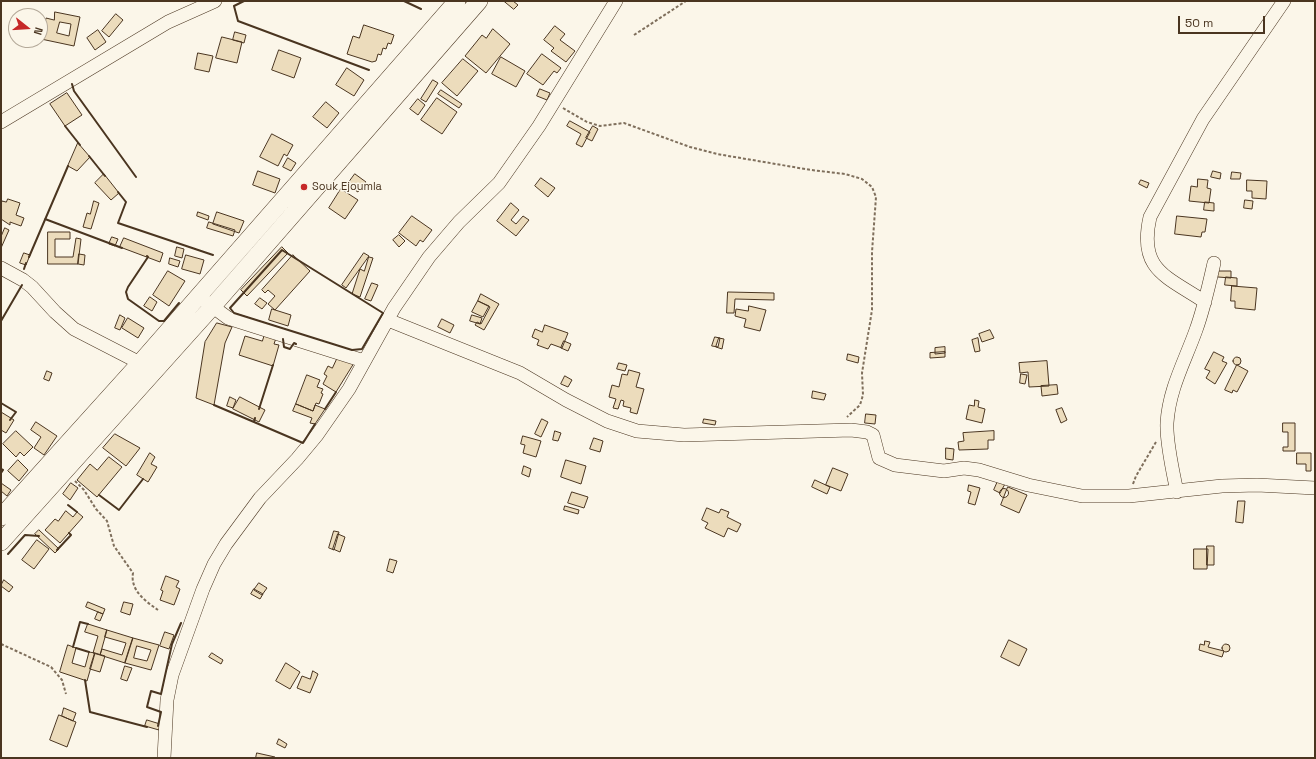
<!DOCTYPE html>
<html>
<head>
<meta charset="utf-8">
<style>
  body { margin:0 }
  #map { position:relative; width:1316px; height:759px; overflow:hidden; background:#fbf6e9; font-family:"Space Grotesk",sans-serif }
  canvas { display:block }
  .frame { position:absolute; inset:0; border:2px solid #4a3520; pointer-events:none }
  .north { position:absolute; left:8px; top:8px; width:40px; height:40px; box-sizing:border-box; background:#fbf6e9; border:1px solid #b4a999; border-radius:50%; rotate:107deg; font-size:11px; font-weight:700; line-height:16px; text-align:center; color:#4a3520 }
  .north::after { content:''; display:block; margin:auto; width:14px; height:18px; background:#c62828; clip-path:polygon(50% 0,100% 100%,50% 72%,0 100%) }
  .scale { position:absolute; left:1178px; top:16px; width:87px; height:18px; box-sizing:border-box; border:2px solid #4a3520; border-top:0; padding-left:5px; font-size:12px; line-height:14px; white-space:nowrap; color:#4a3520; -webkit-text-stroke:3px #fbf6e9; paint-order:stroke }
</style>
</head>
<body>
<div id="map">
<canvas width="1316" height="759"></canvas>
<div class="frame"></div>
<div class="north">N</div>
<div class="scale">50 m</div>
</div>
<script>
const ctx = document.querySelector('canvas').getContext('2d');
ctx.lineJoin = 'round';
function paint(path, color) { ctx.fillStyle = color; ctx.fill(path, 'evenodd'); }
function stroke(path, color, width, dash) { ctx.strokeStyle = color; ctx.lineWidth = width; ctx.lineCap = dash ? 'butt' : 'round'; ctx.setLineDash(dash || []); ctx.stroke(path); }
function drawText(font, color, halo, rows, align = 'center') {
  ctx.font = font + ' "Space Grotesk",sans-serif'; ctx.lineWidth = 3; ctx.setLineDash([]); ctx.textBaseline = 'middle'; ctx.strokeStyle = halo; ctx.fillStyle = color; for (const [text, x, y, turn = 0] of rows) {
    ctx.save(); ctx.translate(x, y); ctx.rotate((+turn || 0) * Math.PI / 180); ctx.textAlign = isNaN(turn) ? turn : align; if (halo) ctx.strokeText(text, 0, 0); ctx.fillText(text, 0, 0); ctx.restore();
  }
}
const building = new Path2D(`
  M504,1H513L518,5L514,9Z
  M55,12L80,17L74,46L41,39L46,18L54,20ZM60,22L71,24L69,36L57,33Z
  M116,14L123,20L109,37L102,31Z
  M364,25L394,35L391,44L388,43L386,49L383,48L381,55L378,54L376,61L372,62L347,54L353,36L359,38Z
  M555,26L565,34L560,40L575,51L566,62L551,51L554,48L544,40Z
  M493,29L510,44L486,73L465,56L482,35L486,38Z
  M98,30L106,42L95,50L87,38Z
  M235,32L246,35L244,43L233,40Z
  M222,37L242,42L237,63L216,58Z
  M279,50L301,58L294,78L272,70Z
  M198,53L213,56L209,72L195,69Z
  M542,54L561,68L557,73L554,71L543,85L527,74Z
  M501,57L525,71L516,87L492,74Z
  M463,59L478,71L457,96L442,83Z
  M347,68L364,80L354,96L336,85Z
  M433,80L438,83L426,102L421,99Z
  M540,89L550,93L547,100L537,96Z
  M441,90L462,104L459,108L438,94Z
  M67,93L82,115L65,126L50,104Z
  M437,98L457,112L442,134L421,120Z
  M418,99L425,105L418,115L410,109Z
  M326,102L339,113L327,128L313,117Z
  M570,121L590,132L582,147L576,144L581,134L567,126Z
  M593,126L598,129L592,141L586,138Z
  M272,134L293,145L287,156L284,154L278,166L260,157Z
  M78,143L90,157L77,171L68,166Z
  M288,158L296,163L291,171L283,167Z
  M258,171L280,179L275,193L253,185Z
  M1213,171L1221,173L1220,179L1211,177Z
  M1232,172L1241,173L1240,179H1231Z
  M104,174L119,193L111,200L95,183Z
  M355,174L366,182L358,192L347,185Z
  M541,178L555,188L548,197L535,186Z
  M1198,179L1208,180L1207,188L1211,189L1209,203L1189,201L1191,186L1197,187Z
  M1141,180L1149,183L1147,188L1139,184Z
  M1247,180L1267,181L1266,199L1252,198V191H1247Z
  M341,189L358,200L345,219L329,208Z
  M8,199L20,203L16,215L24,218L21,226L10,222V225L1,219V204L2,201L6,202Z
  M1245,200L1253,201L1252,209L1244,208Z
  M94,201L99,203L91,229L83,227L87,213L90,214Z
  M1205,202L1214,203V211L1204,210Z
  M511,203L519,210L511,220L516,224L523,216L529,220L516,236L497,221Z
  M198,212L209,216L208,220L197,216Z
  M217,212L244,221L239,233L213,224Z
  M412,216L432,230L423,242L420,240L416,246L399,233Z
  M1177,216L1207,219L1205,232H1202L1201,237L1175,234Z
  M209,222L235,230L233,236L207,228Z
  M5,228L9,230L1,248V237Z
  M48,232H70V239H55V257H73L76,238L81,239L78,264H48Z
  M399,235L405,241L399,247L393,240Z
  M112,237L118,239L115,246L109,244Z
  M124,238L163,253L160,262L120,247Z
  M177,247L184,249L182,258L175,256Z
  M282,247L288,253L247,296L241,290Z
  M24,253L30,255L26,265L20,263Z
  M364,253L369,256L346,288L342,285Z
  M79,254L85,255L84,265L78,264Z
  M186,255L204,260L200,274L182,269Z
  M293,255L310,271L275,310L268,304L275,296L268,290L265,293L262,290Z
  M369,257L373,258L360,297L352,294L360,269L364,271Z
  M170,258L180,261L178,267L169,264Z
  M168,271L185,281L169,306L153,295Z
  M1218,271H1231V278L1218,277Z
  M1226,277L1237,278V286L1225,285Z
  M372,283L378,285L371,301L365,299Z
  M1232,286L1257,288L1255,310L1235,308V301H1231Z
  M728,292L774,293V300L735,299L734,313H727Z
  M481,294L499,304L484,330L475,325L477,322L481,324L490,307L478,301Z
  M150,297L157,302L152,311L144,306Z
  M260,298L267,303L262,309L255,304Z
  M478,301L489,306L483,317L472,312Z
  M749,306L766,310L760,331L744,327L746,319L735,316L736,309L748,311Z
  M272,309L291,315L288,326L269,320Z
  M120,315L125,318L120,330L115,328Z
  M472,315L482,318L480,324L470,321Z
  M128,318L144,328L138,338L122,328Z
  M442,319L454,325L450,333L438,327Z
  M217,323L232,327L225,343L214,405L196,398L205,342Z
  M545,325L568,333L562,348L551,344L548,349L537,345L539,340L532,337L535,329L542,332Z
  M990,330L994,338L982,342L979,334Z
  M265,334L276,338L274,344L279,345L273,366L239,355L245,336L262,341Z
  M715,337L720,338L718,347L712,346Z
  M719,338L724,339L722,349L716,347Z
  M978,338L980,351L975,352L972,340Z
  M564,341L571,344L568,351L561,348Z
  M945,347V353L935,354V348Z
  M945,352V357L930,358V353Z
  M1214,352L1224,357L1222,361L1227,363L1215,384L1206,378L1210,371L1205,369Z
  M848,354L859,357L858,363L847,360Z
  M1233 361a4 4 0 1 1 8 0a4 4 0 1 1-8 0Z
  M338,357L354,363L336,392L323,384L327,376L324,374L328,366L332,368Z
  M1047,361L1049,386L1029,387L1028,372L1020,373L1019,363Z
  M619,363L627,365L625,371L617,369Z
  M1237,365L1248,371L1237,392L1233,390L1232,393L1225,390Z
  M629,370L640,373L636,387L644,389L637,414L630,412L631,408L623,406L624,401L621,400L618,409L613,408L616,399L609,397L612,385L619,387L622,374L627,375Z
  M47,371L52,373L49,381L44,379Z
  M1021,374L1027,375L1025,384L1020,383Z
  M307,375L320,380L317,387L323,389L321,393L323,394L319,404L316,403L313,411L296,404Z
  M565,376L572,380L568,387L561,384Z
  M1057,385L1058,394L1042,396L1041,386Z
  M813,391L826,394L824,400L812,398Z
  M230,397L236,400L233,408L227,406Z
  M240,397L265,410L259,422L233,409Z
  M975,400L979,401L978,407L985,409L982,423L966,419L969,405L974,406Z
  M296,404L313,411L315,405L325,409L315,424L310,423L312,418L293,411Z
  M1062,408L1067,420L1061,423L1056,410Z
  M1,412L14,420L6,433L1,430Z
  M866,414L876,415L875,424L865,423Z
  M542,419L548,422L541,437L535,434Z
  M704,419L716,421L715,425L703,423Z
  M36,422L57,436L44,455L34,448L41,437L31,430Z
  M1283,423H1295V451H1283V447H1288V432H1283Z
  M16,431L33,447L24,456L20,452L16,457L3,444Z
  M555,431L561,433L558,441L553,440Z
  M994,431V440H988V449L959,450L958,442L964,441L963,433Z
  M115,434L140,448L126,466L103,448Z
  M523,436L541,441L536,457L523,453L525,445L521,444Z
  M594,438L603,441L600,452L590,449Z
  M946,448L954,449L953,460L946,459Z
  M150,453L155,457L151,464L157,467L148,482L137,475Z
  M1297,453H1311V471H1306V464H1297Z
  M109,457L122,467L97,497L77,480L90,464L97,470Z
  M18,460L28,470L19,481L8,471Z
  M566,460L586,466L581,484L561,477Z
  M524,466L531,469L529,477L522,474Z
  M833,468L848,474L841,491L826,485Z
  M815,480L830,487L827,494L812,487Z
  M998,481L1005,484L1000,493L994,490Z
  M1,483L11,490L7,496L1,491Z
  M71,483L78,488L70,500L63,494Z
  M969,485L980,488L975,505L968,503L971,492L968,491Z
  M1008,487L1027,495L1019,513L1001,505Z
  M999.5 493a4.5 4.5 0 1 1 9 0a4.5 4.5 0 1 1-9 0Z
  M572,492L588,497L584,508L568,503Z
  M1238,501H1245L1243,523L1236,522Z
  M565,506L579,510L578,514L564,510Z
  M707,508L719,513L721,509L729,512L727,517L741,524L737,532L728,528L724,537L705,528L708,523L702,520Z
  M66,511L73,517L77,512L83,517L60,543L45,530L55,519L58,521Z
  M39,530L59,549L55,553L35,534Z
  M334,531L339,532L334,550L329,548Z
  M338,534L345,537L340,552L333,549Z
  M37,540L49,549L34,569L22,560Z
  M1207,546H1214V565H1207Z
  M1194,549H1208L1207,569H1194Z
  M390,559L397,561L393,573L387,571Z
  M166,576L179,581L176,587L180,589L174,605L160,600L163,591L161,590Z
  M4,580L13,587L9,592L1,586Z
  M259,583L267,588L262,595L254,590Z
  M254,589L263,594L260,599L251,594Z
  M88,602L105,609L103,614L86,607Z
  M124,602L133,604L130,615L121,612Z
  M98,612L103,614L100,621L95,619Z
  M88,624L107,630L100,655L93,653L98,636L85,632Z
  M107,630L133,638L125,663L100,655L102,649L122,655L126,643L105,637Z
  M165,632L174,635L169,649L160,646Z
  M133,638L159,645L151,670L125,663ZM137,646L151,650L147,661L134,658Z
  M1009,640L1027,649L1019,666L1001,657Z
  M1205,641L1210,642L1208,647L1224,651L1222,657L1199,650L1200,644L1204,645Z
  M1222 648a4 4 0 1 1 8 0a4 4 0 1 1-8 0Z
  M68,645L76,648L72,663L85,667L89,652L95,653L87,681L60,672Z
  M95,653L105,656L100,672L90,669Z
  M212,653L223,660L221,664L209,657Z
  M286,663L300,672L290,689L276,681Z
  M125,666L132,668L127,681L121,679Z
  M313,671L318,674L310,693L297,688L302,676L310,679Z
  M64,708L76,713L73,721L62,716Z
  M59,715L76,722L67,747L50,740Z
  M147,720L160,724L159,730L145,726Z
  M279,739L287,744L285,748L277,744Z
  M257,753L275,757V758H256Z`);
const path = new Path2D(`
  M634,35L686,1
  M563,108L587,122L600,126L624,123L690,147L717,154L811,170L845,174L862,179L872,187L876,197L872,252V310L862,373L863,395L860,405L847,417
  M75,481L84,490L96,509L107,521L114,546L133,573C130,590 145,601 158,610
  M1133,484L1136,476L1156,442
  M1,644L51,667L62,680L66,694`);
const minor = new Path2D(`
  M1,122L168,22L215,1
  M1,268L23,280L32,287L55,312L74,329L140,363
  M205,301L228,318L364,361
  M1205,302C1166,276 1138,270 1150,217L1203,119L1284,1
  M388,320L520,373L566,400L607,421L637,431L684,435L851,430L867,432L873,435L879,458L895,465L944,471L964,468L979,470L1028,485L1082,496H1129L1222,486L1257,485L1315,488
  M1177,492C1173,472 1166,442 1167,423C1169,389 1185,361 1196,330C1204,308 1209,285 1214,263
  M164,758L167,700L172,675L203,589L214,564L226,544L260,498L297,459L317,435L349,389L394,308L429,257L459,222L499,183L539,126L616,1`);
const major = new Path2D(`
  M1,517L140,363L457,1
  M1,542L212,307L479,1`);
const wall = new Path2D(`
  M244,1L234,6L238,21L369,70
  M404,1L421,9
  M72,84L74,91L136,177
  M65,126L80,145
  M89,156L105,176
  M118,192L126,202L118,223L213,255
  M45,219L122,248
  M282,250L383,313L362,349L352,350L234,313L230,308Z
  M147,256L148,257L128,287L126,292L128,299L159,321H164L179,303
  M29,257L68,166
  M24,269L26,263
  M1,321L22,285
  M283,339L284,347L290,349L294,343L296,344
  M1,403L16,412L10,420
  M214,405L254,422L255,418
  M259,409L273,365
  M325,409L336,392
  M254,422L303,443L315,424
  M1,469L3,470L1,473
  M99,495L119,510L143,479
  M68,505L77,512
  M57,550L71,535L69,533
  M8,554L25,535L39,536
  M73,647L80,622L88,624
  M76,648L89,652
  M85,680L90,712L147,727
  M158,726L161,712L147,707L151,691L161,694L172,644L181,623`);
const markers = [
  [304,187,4,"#c62828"]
];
const poiNames = [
  ["Souk Ejoumla",312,187]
];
paint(building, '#ecdcbc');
stroke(building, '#4a3520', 1);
stroke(minor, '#4a3520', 14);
stroke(major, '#4a3520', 18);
stroke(path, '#7f6f5c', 2, [3, 2]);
stroke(minor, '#fbf6e9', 13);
stroke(major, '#fbf6e9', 17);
stroke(wall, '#4a3520', 2);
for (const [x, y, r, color] of markers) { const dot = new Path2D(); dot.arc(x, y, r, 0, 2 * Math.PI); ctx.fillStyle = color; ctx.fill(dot); stroke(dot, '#fbf6e9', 1.5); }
drawText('11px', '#4a3520', '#fbf6e9', poiNames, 'left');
</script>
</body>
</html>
